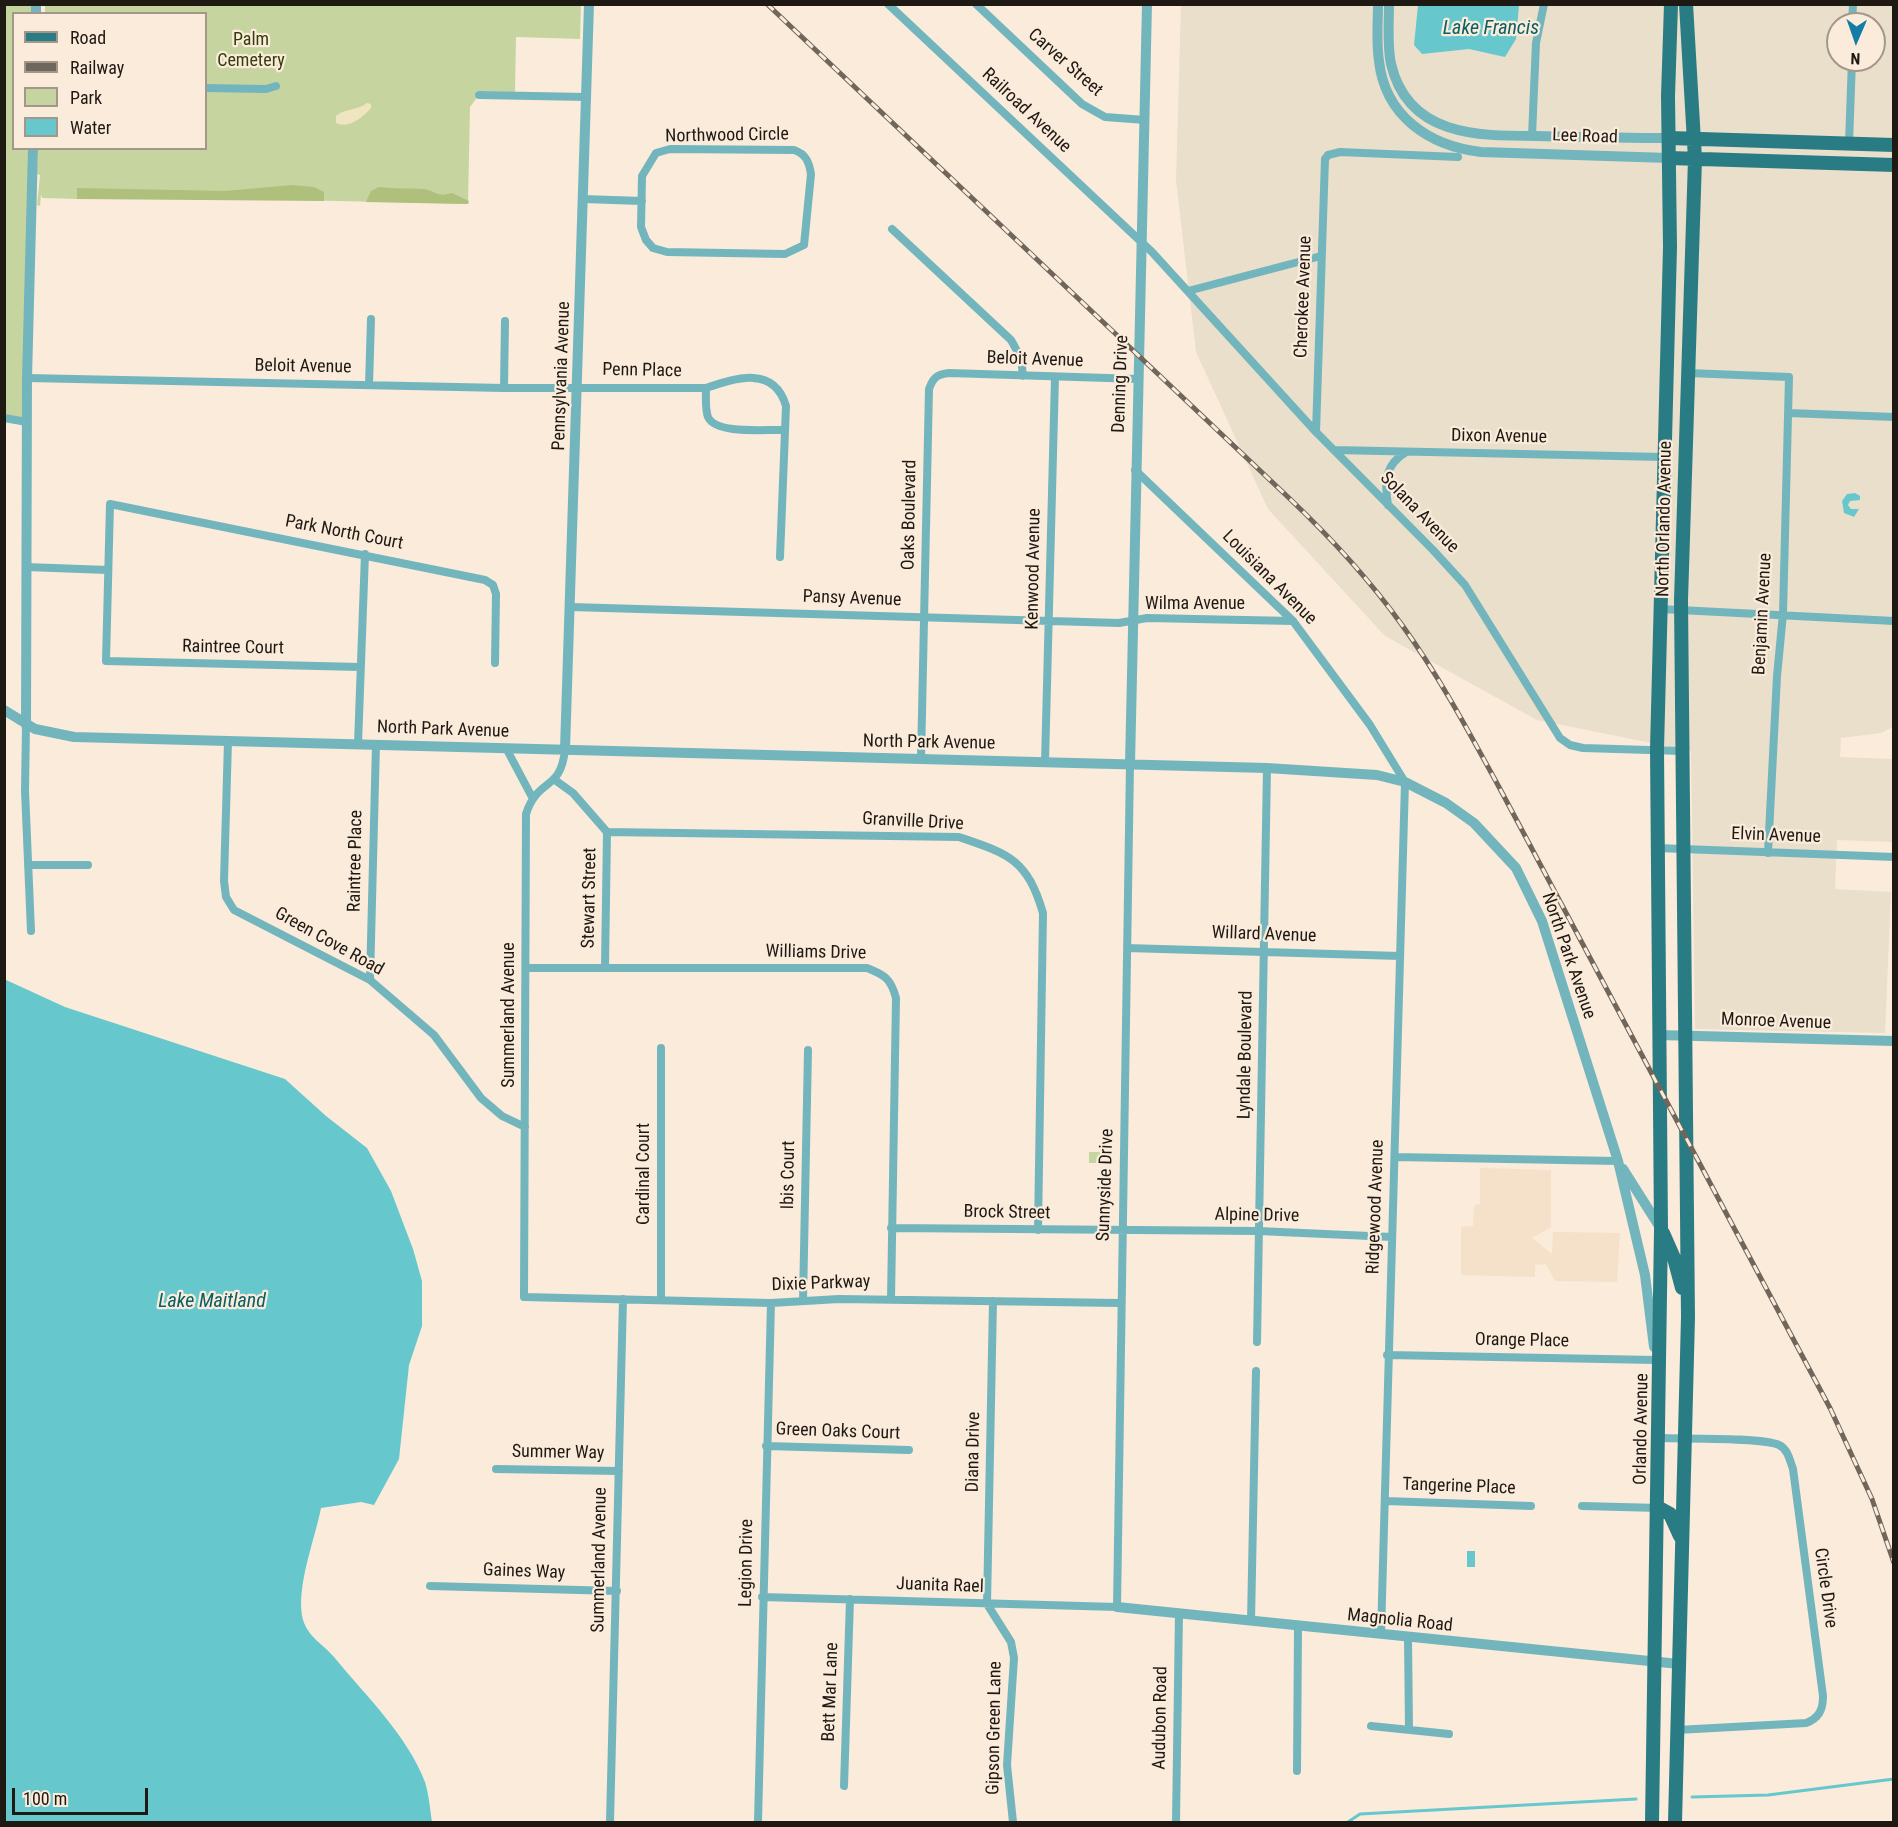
<!DOCTYPE html>
<html>
<head>
<meta charset="utf-8">
<style>
  body { margin:0 }
  #map { position:relative; width:1898px; height:1827px; overflow:hidden; background:#fbebdb; font-family:"Roboto Condensed",sans-serif }
  canvas { display:block }
  .frame { position:absolute; inset:0; border:6px solid #1f1913; pointer-events:none }
  .legend { position:absolute; left:12px; top:12px; width:195px; height:138px; box-sizing:border-box; background:#fbebdb; border:2px solid #a3978b; margin:0; padding:8px 10px; list-style:none; font-size:18px; color:#1f1913 }
  .legend li { display:flex; align-items:center; gap:12px; height:30px }
  .legend b { width:30px; border:2px solid #a3978b }
  .north { position:absolute; left:1826px; top:12px; width:60px; height:60px; box-sizing:border-box; background:#fbebdb; border:2px solid #a3978b; border-radius:50%; rotate:182deg; font-size:16px; font-weight:700; line-height:24px; text-align:center; color:#1f1913 }
  .north::after { content:''; display:block; margin:auto; width:21px; height:27px; background:#127da6; clip-path:polygon(50% 0,100% 100%,50% 72%,0 100%) }
  .scale { position:absolute; left:12px; top:1788px; width:136px; height:27px; box-sizing:border-box; border:3px solid #1f1913; border-top:0; padding-left:8px; font-size:18px; line-height:21px; white-space:nowrap; color:#1f1913; -webkit-text-stroke:4px #fbebdb; paint-order:stroke }
</style>
</head>
<body>
<div id="map">
<canvas width="1898" height="1827"></canvas>
<div class="frame"></div>
<ul class="legend">
<li><b style="height:8px;background:#2a7c84"></b>Road</li>
<li><b style="height:8px;background:#6f665c"></b>Railway</li>
<li><b style="height:16px;background:#c6d5a0"></b>Park</li>
<li><b style="height:16px;background:#66c8cd"></b>Water</li>
</ul>
<div class="north">N</div>
<div class="scale">100 m</div>
</div>
<script>
const ctx = document.querySelector('canvas').getContext('2d');
ctx.lineJoin = 'round';
function paint(path, color) { ctx.fillStyle = color; ctx.fill(path, 'evenodd'); }
function stroke(path, color, width, dash) { ctx.strokeStyle = color; ctx.lineWidth = width; ctx.lineCap = dash ? 'butt' : 'round'; ctx.setLineDash(dash || []); ctx.stroke(path); }
function drawText(font, color, halo, rows, align = 'center') {
  ctx.font = font + ' "Roboto Condensed",sans-serif'; ctx.lineWidth = 4.5; ctx.setLineDash([]); ctx.textBaseline = 'middle'; ctx.strokeStyle = halo; ctx.fillStyle = color; for (const [text, x, y, turn = 0] of rows) {
    ctx.save(); ctx.translate(x, y); ctx.rotate((+turn || 0) * Math.PI / 180); ctx.textAlign = isNaN(turn) ? turn : align; if (halo) ctx.strokeText(text, 0, 0); ctx.fillText(text, 0, 0); ctx.restore();
  }
}
const commercial = new Path2D(`
  M1181,5H1893V727L1881,733L1841,738L1840,757L1893,759V842L1837,840L1835,889L1891,892L1885,1033L1695,1029L1691,751L1537,720L1385,636L1268,509L1196,352L1176,180ZM1838,24H1874V60H1838Z`);
const built = new Path2D(`
  M1480,1168L1551,1170V1227L1532,1238L1552,1254L1553,1232L1620,1233L1617,1282L1555,1281L1546,1264L1535,1265V1277L1461,1275V1227L1473,1226L1474,1205L1480,1204Z`);
const green = new Path2D(`
  M4,5H34V13L14,14V148L30,149L22,419L4,416Z
  M45,5H581L580,39L516,37L515,92L476,91V99L470,107L468,204L77,195V199L42,198L41,194L40,206L37,205L40,175L37,174L38,149L206,148V14L45,13Z
  M1089,1152H1108V1163H1089Z`);
const forest = new Path2D(`
  M292,185L314,187L324,192V201L77,199V188L225,191Z
  M379,187C394,189 409,188 424,189C437,191 436,198 452,193L469,201L468,204L366,202L371,191Z`);
const sand = new Path2D(`
  M367,103L371,104V108C362,118 349,129 336,123V116C345,108 357,111 367,103Z`);
const water = new Path2D(`
  M1418,5H1519L1516,39L1505,57L1469,49L1422,54L1414,45Z
  M1855,493L1860,496V500L1850,501L1848,505L1851,509H1859L1854,517L1844,513L1842,501L1847,494Z
  M4,979L65,1007L285,1079L326,1116L367,1148L391,1191L413,1249L422,1281V1326L409,1365L399,1459L374,1505L361,1502L321,1508C315,1539 295,1589 303,1620C309,1638 323,1644 334,1657C366,1696 407,1735 425,1782C429,1795 430,1809 432,1822H5Z
  M1467,1551H1475V1567H1467Z`);
const stream = new Path2D(`
  M1692,1797L1768,1795L1894,1779
  M1348,1822L1360,1814L1636,1799`);
const minor = new Path2D(`
  M888,4L1152,252L1316,432L1433,550L1465,585L1560,738L1570,745L1583,748L1682,751
  M976,4L1082,104L1105,117L1145,120
  M1852,24L1853,4
  M206,88L266,89L276,86
  M479,95L587,97
  M1532,136L1536,43L1544,4
  M1849,143L1852,60
  M670,149L794,150C806,154 809,162 811,174L804,245L785,254L667,252L653,248L646,240L641,227L642,176L656,153Z
  M583,199L642,201
  M892,229L1011,340L1021,358L1023,376
  M1188,291L1321,256
  M1688,373L1789,377L1783,614L1777,676L1768,853
  M27,378L504,388H706C736,378 774,365 786,406L780,557
  M369,385L371,319
  M504,388L505,321
  M706,388C706,397 705,409 708,417C716,435 768,429 785,430
  M1788,413L1894,417
  M4,418L27,422
  M1316,432L1325,159L1328,155L1340,152L1458,157
  M1334,450L1663,457
  M1135,470L1293,621L1370,725L1405,782L1381,1634
  M1388,505C1384,481 1385,465 1406,452
  M26,567L108,570
  M571,607L1119,623L1147,618L1293,621
  M1660,609L1894,621
  M360,667L106,661L110,504L485,580L493,585L496,594L495,663
  M26,725L25,791L31,931
  M228,741L224,881L226,897L234,910L370,980L434,1035L481,1098L502,1116L525,1127
  M358,744L365,554
  M506,748L532,797
  M565,749C561,792 538,777 526,814L524,1297L771,1303L839,1299L1120,1303
  M921,759L929,389C933,378 937,374 949,373L1139,379
  M1045,762L1055,377
  M555,780L573,793L607,832L605,967
  M607,832L959,837C1009,854 1027,859 1043,913L1038,1230
  M1657,848L1894,857
  M28,865H88
  M1127,948L1400,956
  M526,968H867C885,975 891,979 896,998L891,1299
  M370,980L376,744
  M661,1048V1300
  M1395,1157L1618,1161
  M891,1228L1258,1231L1392,1237
  M803,1301L808,1050
  M993,1301L987,1604L1011,1642L1014,1658L1007,1765L1013,1822
  M1257,1342L1267,768
  M1387,1355L1656,1360
  M1660,1438C1683,1439 1763,1437 1779,1445C1788,1449 1790,1461 1793,1469L1823,1696C1823,1710 1819,1718 1806,1723L1677,1730
  M766,1446L909,1450
  M496,1469L619,1471
  M1385,1501L1531,1506
  M1582,1506L1659,1508
  M430,1586L617,1591
  M762,1597L1117,1607L1130,764
  M1251,1621L1256,1371
  M1408,1638L1409,1730
  M1371,1726L1449,1734
  M1297,1771L1298,1627
  M844,1786L850,1599
  M610,1822L623,1299
  M758,1822L771,1303
  M1176,1822L1179,1613`);
const tertiary = new Path2D(`
  M1378,4C1378,23 1376,42 1379,61C1385,116 1429,146 1481,152L1669,158
  M1389,4C1389,24 1387,45 1391,64C1408,136 1477,136 1536,136C1580,137 1624,138 1669,138
  M36,14V4
  M4,710L35,729L74,737L1267,768L1377,775L1405,782L1446,803L1474,823L1516,868L1542,921L1618,1161L1645,1275L1654,1347
  M26,725L27,378L33,148
  M565,749L589,4
  M1130,764L1147,4
  M1658,1035L1894,1041
  M1623,1169L1661,1229
  M1117,1607L1679,1664`);
const primary = new Path2D(`
  M1669,138L1894,145
  M1669,158L1894,165
  M1663,1233L1674,1258L1682,1288
  M1659,1508L1670,1514L1680,1536
  M1652,1822L1661,1229L1657,749L1670,247L1668,96L1671,4
  M1675,1822L1688,1317L1681,600L1695,159L1686,4`);
const rail = new Path2D(`
  M767,4L1289,498C1330,537 1369,579 1402,625C1439,676 1469,732 1499,787L1830,1408L1872,1499L1894,1563`);
const parkNames = [
  ["Palm",251,40],
  ["Cemetery",251,61]
];
const streetNames = [
  ["Carver Street",1065,63,41],
  ["Railroad Avenue",1026,111,43],
  ["Northwood Circle",727,136,-1],
  ["Lee Road",1585,137,2],
  ["Cherokee Avenue",1304,297,-88],
  ["Beloit Avenue",1035,360,2],
  ["Beloit Avenue",303,367,1],
  ["Penn Place",642,371,1],
  ["Pennsylvania Avenue",562,376,-88],
  ["Denning Drive",1121,384,-88],
  ["Dixon Avenue",1499,437,1],
  ["Solana Avenue",1419,513,46],
  ["Oaks Boulevard",910,515,-89],
  ["North Orlando Avenue",1665,519,-89],
  ["Park North Court",344,533,11],
  ["Kenwood Avenue",1034,569,-89],
  ["Louisiana Avenue",1269,578,45],
  ["Pansy Avenue",852,599,2],
  ["Wilma Avenue",1195,604],
  ["Benjamin Avenue",1763,614,-87],
  ["Raintree Court",233,648,1],
  ["North Park Avenue",443,730,2],
  ["North Park Avenue",929,743,1],
  ["Granville Drive",913,822,3],
  ["Elvin Avenue",1776,836,2],
  ["Raintree Place",356,861,-89],
  ["Stewart Street",590,898,-89],
  ["Willard Avenue",1264,935,2],
  ["Green Cove Road",329,942,29],
  ["Williams Drive",816,953,1],
  ["North Park Avenue",1568,956,71],
  ["Summerland Avenue",509,1015,-90],
  ["Monroe Avenue",1776,1022,2],
  ["Lyndale Boulevard",1246,1055,-89],
  ["Cardinal Court",644,1174,-90],
  ["Ibis Court",789,1175,-89],
  ["Sunnyside Drive",1106,1185,-88],
  ["Ridgewood Avenue",1376,1207,-88],
  ["Brock Street",1007,1213,1],
  ["Alpine Drive",1257,1216,1],
  ["Dixie Parkway",821,1284,-2],
  ["Orange Place",1522,1341,1],
  ["Orlando Avenue",1642,1429,-89],
  ["Green Oaks Court",838,1432,2],
  ["Diana Drive",974,1452,-89],
  ["Summer Way",558,1453,1],
  ["Tangerine Place",1459,1487,2],
  ["Summerland Avenue",600,1560,-89],
  ["Legion Drive",747,1563,-89],
  ["Gaines Way",524,1572,2],
  ["Juanita Rael",940,1586,2],
  ["Circle Drive",1825,1588,82],
  ["Magnolia Road",1400,1621,6],
  ["Bett Mar Lane",831,1692,-88],
  ["Audubon Road",1161,1718,-89],
  ["Gipson Green Lane",995,1728,-89]
];
const waterNames = [
  ["Lake Francis",1491,29],
  ["Lake Maitland",212,1302]
];
paint(commercial, '#eadfca');
paint(built, '#f5e0c9');
paint(green, '#c6d5a0');
paint(forest, '#aec07c');
paint(sand, '#efe5c0');
paint(water, '#66c8cd');
stroke(stream, '#66c8cd', 3);
stroke(minor, '#73b5bd', 8);
stroke(tertiary, '#73b5bd', 10);
stroke(primary, '#2a7c84', 14);
stroke(rail, '#6f665c', 5);
stroke(rail, '#fbebdb', 3, [9]);
drawText('18px', '#333e0a', '#fbebdb', parkNames);
drawText('18px', '#1f1913', '#fbebdb', streetNames);
drawText('italic 20px', '#086064', '#fbebdb', waterNames);
</script>
</body>
</html>
